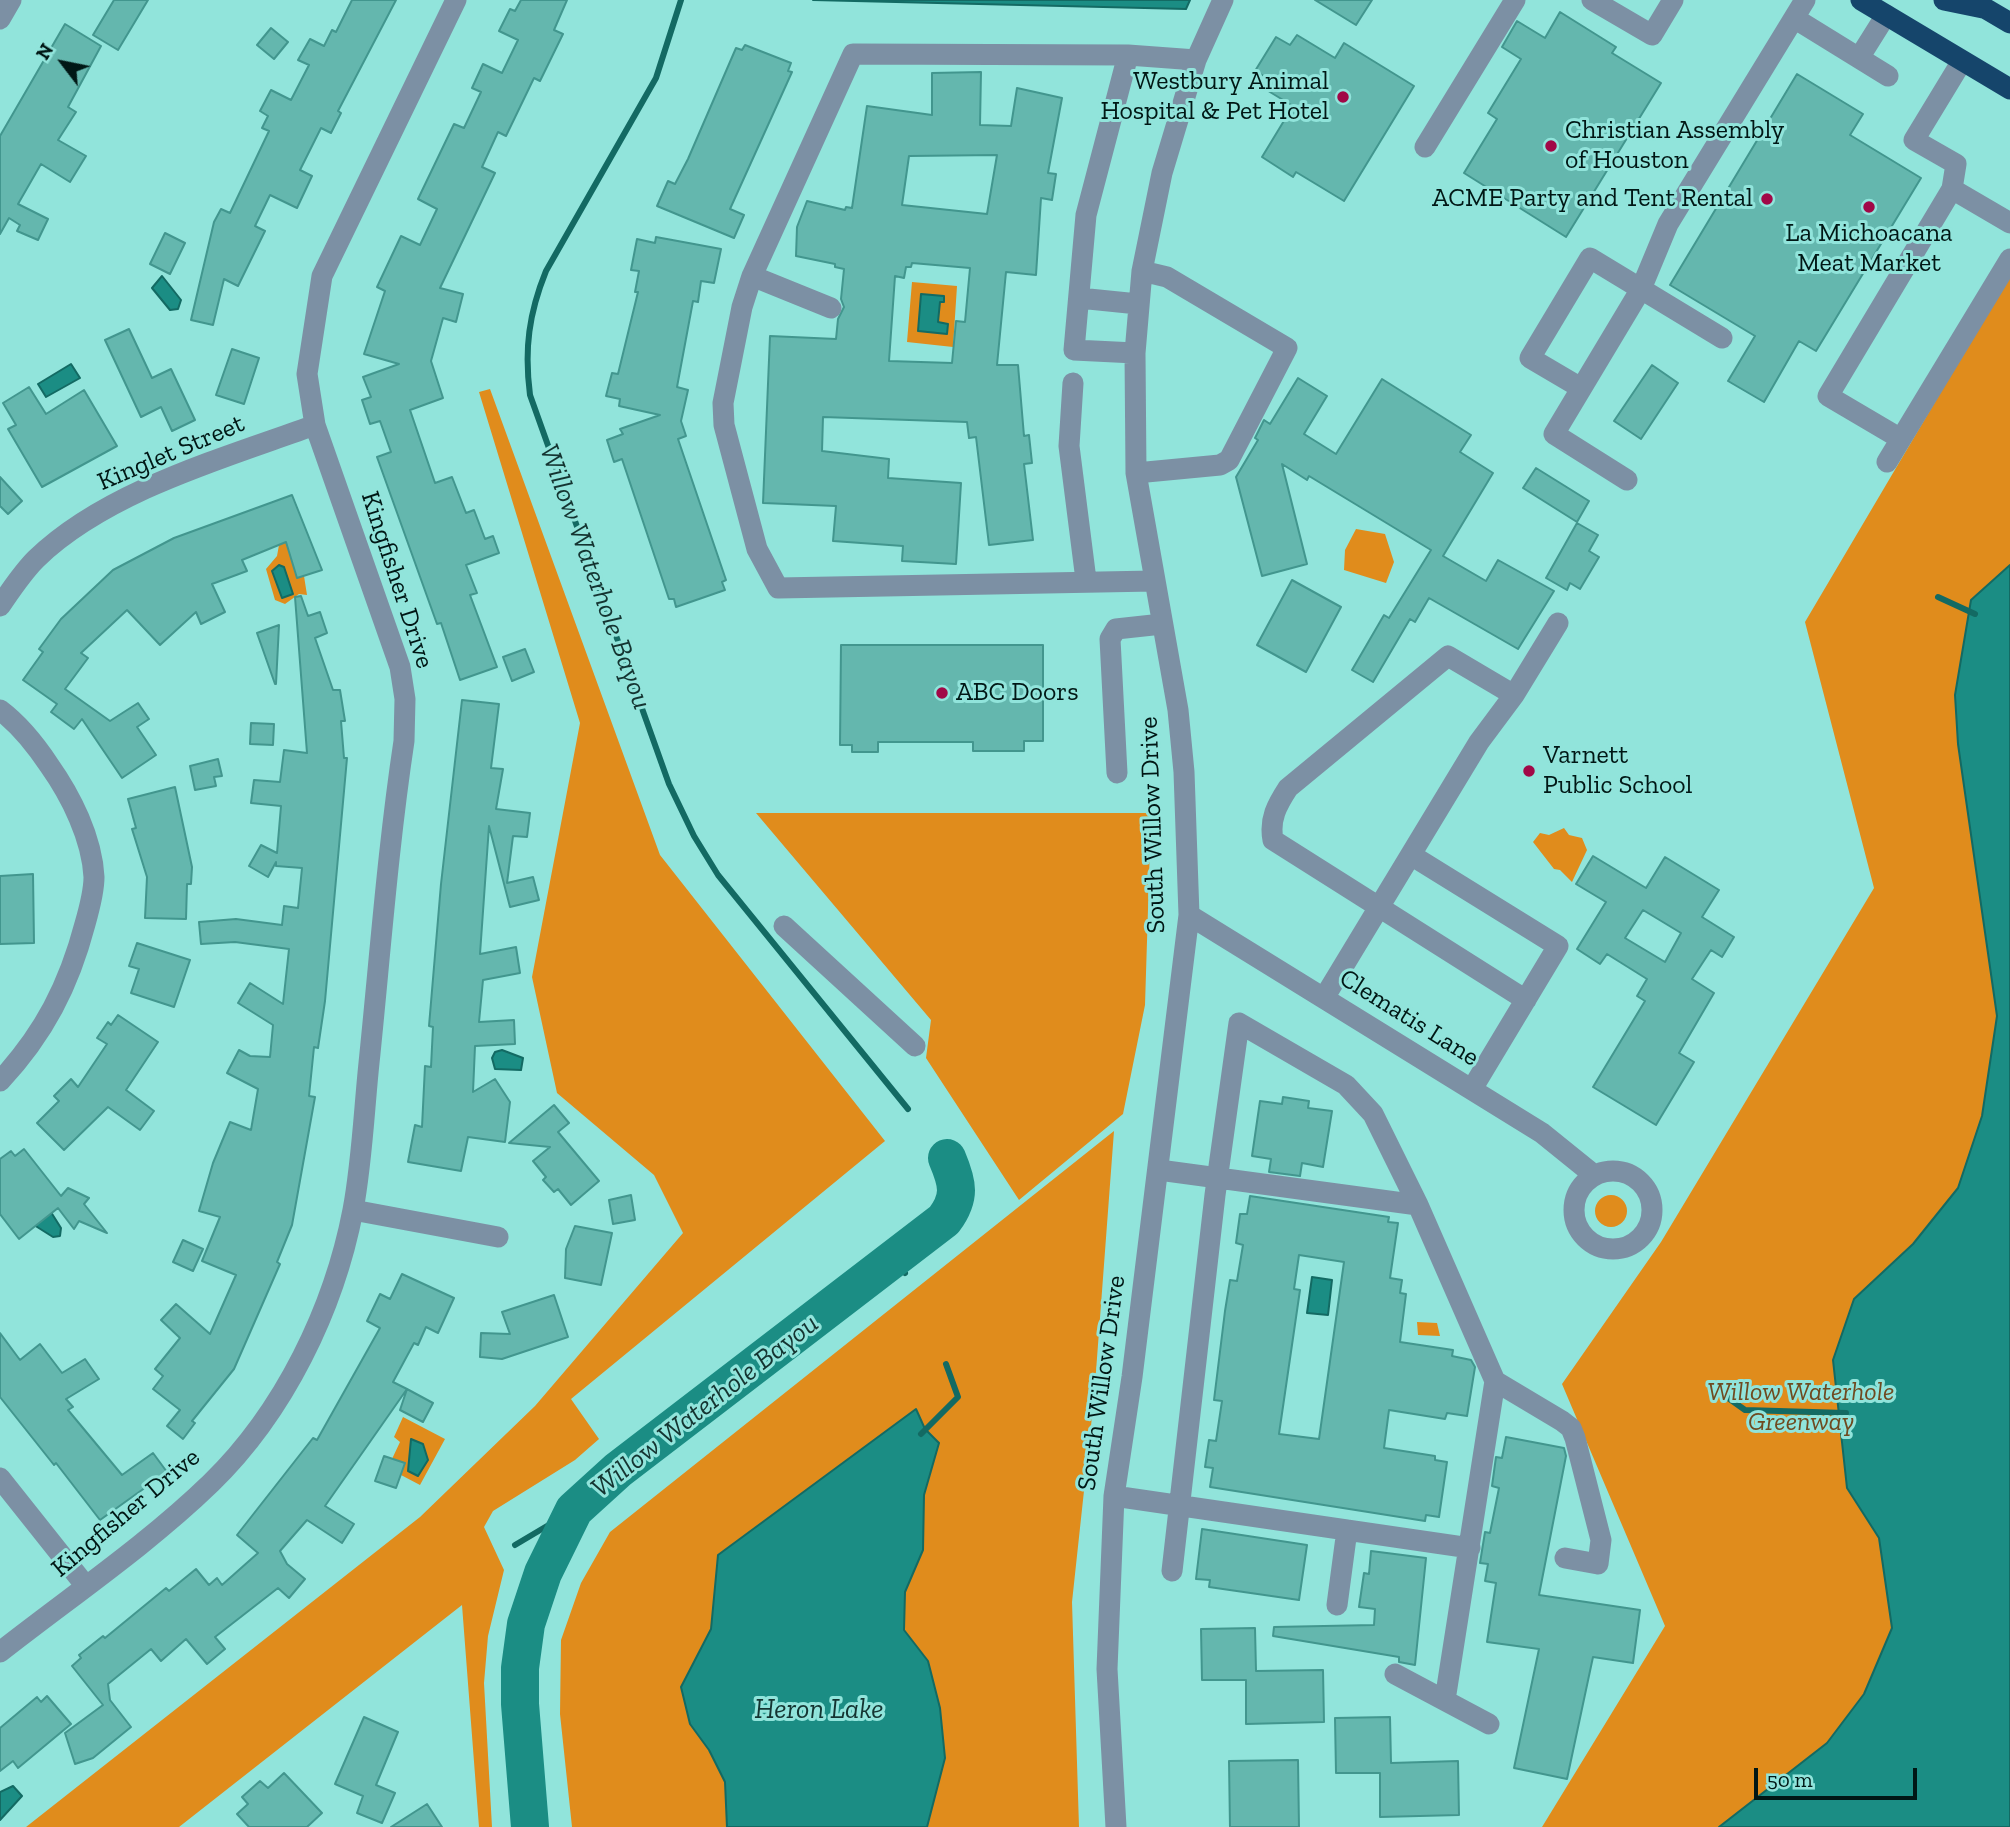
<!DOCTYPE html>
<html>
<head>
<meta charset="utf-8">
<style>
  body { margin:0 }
  #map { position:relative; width:2010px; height:1827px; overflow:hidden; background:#91e4db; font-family:"Zilla Slab",serif }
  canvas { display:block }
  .north { position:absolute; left:28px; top:28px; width:70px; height:70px; -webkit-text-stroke:5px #91e4db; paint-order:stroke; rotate:302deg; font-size:19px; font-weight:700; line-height:28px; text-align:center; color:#001715 }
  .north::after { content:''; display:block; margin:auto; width:24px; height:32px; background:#001715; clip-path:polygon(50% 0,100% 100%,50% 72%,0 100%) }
  .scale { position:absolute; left:1754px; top:1768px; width:163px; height:32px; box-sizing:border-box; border:4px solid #001715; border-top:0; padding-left:9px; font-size:21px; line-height:24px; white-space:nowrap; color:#001715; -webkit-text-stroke:5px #91e4db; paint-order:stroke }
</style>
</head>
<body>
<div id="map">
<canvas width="2010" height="1827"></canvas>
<div class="north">N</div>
<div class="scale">50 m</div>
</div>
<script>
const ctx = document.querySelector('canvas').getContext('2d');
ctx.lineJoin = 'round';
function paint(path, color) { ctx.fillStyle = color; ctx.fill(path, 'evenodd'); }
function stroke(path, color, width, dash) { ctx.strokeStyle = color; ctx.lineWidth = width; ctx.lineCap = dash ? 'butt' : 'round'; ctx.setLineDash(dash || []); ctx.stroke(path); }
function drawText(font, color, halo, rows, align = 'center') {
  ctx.font = font + ' "Zilla Slab",serif'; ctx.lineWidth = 6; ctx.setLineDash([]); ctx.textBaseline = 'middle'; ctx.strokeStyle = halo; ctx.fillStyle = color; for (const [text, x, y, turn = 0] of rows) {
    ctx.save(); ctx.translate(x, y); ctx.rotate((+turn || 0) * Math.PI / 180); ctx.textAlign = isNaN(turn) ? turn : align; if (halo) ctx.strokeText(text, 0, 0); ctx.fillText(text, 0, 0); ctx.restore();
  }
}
const green = new Path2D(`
  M2010,275V1827H1542L1665,1626L1562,1384L1661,1242L1874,888L1805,622Z
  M912,282L957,286L953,347L907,342Z
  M490,389L660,855L885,1141L571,1399L599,1439L575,1460L493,1511L484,1527L504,1570L488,1636L484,1683L492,1827H479L462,1605L179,1827H26L420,1517L535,1406L683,1233L654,1175L557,1093L532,977L580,723L479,392Z
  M1356,529L1385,534L1394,562L1386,583L1344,570L1345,550Z
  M287,542L297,578L304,576L307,595L299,594L285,604L275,600L266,569L277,556L279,545Z
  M756,813H1151L1145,1005L1123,1114L1019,1200L926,1058L931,1020Z
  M1564,828L1569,835L1582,838L1587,850L1572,882L1560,870L1554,869L1533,842L1540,833L1549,835Z
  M1114,1131L1094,1398L1072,1602L1079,1827H572L560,1714L561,1640L581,1583L610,1532Z
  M1595 1211a16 16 0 1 1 32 0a16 16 0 1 1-32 0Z
  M1417,1322L1437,1323L1440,1336L1418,1335Z
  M403,1417L445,1439L420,1485L401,1475L405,1463L392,1459L400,1442L394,1437Z`);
const water = new Path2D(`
  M813,0H1190L1186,9Z
  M162,276L181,300L178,309L170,310L152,288Z
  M921,294L944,296V302H940L938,322L948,324L947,334L918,331Z
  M71,364L80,378L46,397L38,384Z
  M279,565L284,567L293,594L282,598L272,571Z
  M2010,565V1827H1719L1827,1743L1864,1694L1892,1628L1879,1538L1847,1488L1833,1360L1854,1299L1913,1244L1958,1188L1982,1116L1997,1016L1958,744L1955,695L1971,600Z
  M502,1050L523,1058L521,1070L495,1069L492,1058L495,1052Z
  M49,1209L61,1228L60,1236L53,1237L34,1225Z
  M1312,1277L1332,1280L1328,1315L1307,1313Z
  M916,1409L925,1429L939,1443L924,1495L923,1550L905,1592L904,1630L928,1661L940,1708L945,1758L927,1827H727L725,1782L709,1750L690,1724L681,1687L711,1629L718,1555Z
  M411,1439L423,1444L428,1460L418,1476L408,1471Z
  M13,1786L22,1796L0,1820V1792Z`);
const stream = new Path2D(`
  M681,0L656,78L546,271C529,313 524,349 530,395L669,784L694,836L718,875L908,1109
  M1938,597L1975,614
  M894,1258L905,1273
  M1717,1390L1745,1410L1846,1413
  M921,1434L958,1397L946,1364
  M515,1545L574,1510`);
const river = new Path2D(`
  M530,1827L520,1704V1668L526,1624L543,1573L574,1510L618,1470L944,1220C961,1197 958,1184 947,1158`);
const building = new Path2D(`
  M114,0H148L118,50L93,35Z
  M352,0H396L338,111L341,113L331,133L321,128L300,170L312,176L297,208L270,195L255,226L265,231L238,286L224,279L213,325L191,320L214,222L221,209L230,213L269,131L262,128L268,116L260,111L271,90L291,100L309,65L298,60L310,39L324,46L332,30L336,32Z
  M521,0H567L554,30L563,34L540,81L534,78L506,136L498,132L482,167L495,173L440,288L463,294L456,322L443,318L431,361L443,398L410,410L435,483L452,477L466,513L474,510L485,539L493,536L499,553L466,565L477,593L470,595L497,667L460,680L441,623L437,624L377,457L391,452L380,421L370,424L362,400L371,397L363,377L399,364L364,354L385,291L377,287L401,236L420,245L437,209L418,199L454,124L464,128L481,92L472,88L483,64L502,73L518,40L499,31L510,9L515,11Z
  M1315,0H1372L1356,25Z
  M1560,12L1616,47L1612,53L1661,83L1566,237L1464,173L1497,119L1488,113L1521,59L1502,47L1517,21L1545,38Z
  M65,24L101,46L68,107L76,112L58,140L86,156L70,182L41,164L18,204L48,219L38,240L17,231L20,225L9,218L0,234V136Z
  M271,28L288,42L274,59L257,45Z
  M1297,35L1335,58L1344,43L1414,86L1344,201L1296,172L1293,177L1262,157L1293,106L1265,89L1271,80L1255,71L1276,37L1290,45Z
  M745,45L791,63L788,71L792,72L730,209L744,215L734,238L657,206L668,181L675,184L688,159L736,48L742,50Z
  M981,72L980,125L1011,126L1017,88L1062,98L1048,173L1056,174L1052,200L1041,198L1036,275L1006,272L997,365H1018L1024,436L1029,435L1032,463L1024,464L1033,540L989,545L976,437L969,438L967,422L823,417L822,451L889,459L888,478L961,483L956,564L902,561L903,546L833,541L836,506L763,503L770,336L836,339L838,319L844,307L841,299L844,269L835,267V264L796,256L797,227L807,201L845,210L846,207L852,208L867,106L932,115V73ZM997,155L987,214L902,205L909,156ZM912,263L970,268L965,322L956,321L952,363L889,361L895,276L904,278L906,267H911Z
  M1797,74L1863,114L1850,135L1921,178L1816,351L1799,341L1764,402L1728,381L1755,336L1670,285Z
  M165,233L185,243L170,274L150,264Z
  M656,237L721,249L714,283L701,281L698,302L693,301L677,387L688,390L681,421L686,436L678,439L726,580L722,582L725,590L676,607L674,599H669L622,459L614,462L607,440L623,434L620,429L660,415L619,406L620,399L606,396L612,373L618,374L638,292H635L639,271L631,270L637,239L655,243Z
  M129,329L152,378L171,369L195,420L172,431L161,407L141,417L105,340Z
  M232,349L259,358L244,404L216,395Z
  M1652,365L1678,383L1641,439L1614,421Z
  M1298,378L1327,396L1304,434L1336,454L1382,379L1471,435L1460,452L1493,473L1443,556L1486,581L1498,560L1554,591L1518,649L1429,598L1415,622L1410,619L1373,682L1352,670L1384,615L1389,618L1431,550L1309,476L1307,480L1282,464L1307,564L1262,576L1236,477L1258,440L1255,438L1264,420L1270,424Z
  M29,387L46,414L84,390L117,446L42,487L8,429L16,425L3,403Z
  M1536,468L1589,501L1577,522L1523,488Z
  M0,477L22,501L8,514L0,506Z
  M292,495L322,570L297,578L286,542L242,560L247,571L212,584L225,612L201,624L196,612L160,645L127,610L81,653L88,658L65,689L110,721L138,703L149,719L137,727L156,755L122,778L82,719L74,729L51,712L57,704L23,680L43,652L39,649L61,619L113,570L174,538Z
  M1577,523L1598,535L1589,551L1599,557L1580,589L1570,583L1567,590L1546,578Z
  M1292,580L1341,607L1306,672L1257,645Z
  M301,596L308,616L320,612L327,633L315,638L333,690H340L345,721H341L344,758H347L325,1001L318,1048L314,1047L309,1096L315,1097L292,1225L277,1262L280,1264L234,1369L192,1421L195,1423L183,1439L167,1426L180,1410L153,1389L163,1376L155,1369L180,1338L161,1320L176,1304L210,1334L236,1275L202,1261L220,1217L199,1211L213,1163L230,1122L251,1130L258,1089L227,1073L239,1050L250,1056L270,1057L273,1025L238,1003L250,983L283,1004L289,949L235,942L201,944L199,922L236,919L282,925L284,906L298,908L302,868L276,866V862L268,877L249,866L261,845L277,853L281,806L251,803L254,780L280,782L284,750L307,753L295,597Z
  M279,625L276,684H275L257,633Z
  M841,645H1043V741H1024V751H973V742H878V752H852V745H840Z
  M525,649L534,672L512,681L503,657Z
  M462,700L499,704L491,768L503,769L496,809L530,813L527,837L513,836L507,883L533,877L539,900L510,907L489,826L480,954L516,947L520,973L483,980L479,1022L514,1020L515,1044L475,1046L473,1092L495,1079L510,1102L505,1142L468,1137L461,1171L408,1162L415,1125L422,1127L425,1066L431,1067L433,1027L429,1026L441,884Z
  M251,723L274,724L273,745L250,744Z
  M218,759L222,776L214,777L216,786L195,790L190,766Z
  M175,787L192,867L191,884H187L186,919L145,918L147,877L132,829L136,828L128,799Z
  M1593,856L1646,888L1665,857L1719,890L1702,917L1734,937L1722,957L1711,950L1692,979L1714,993L1679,1053L1694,1062L1656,1125L1593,1087L1645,1001L1637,996L1647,979L1607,954L1600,964L1577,949L1606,902L1576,884ZM1643,910L1681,933L1665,962L1625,938Z
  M33,874L34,943L0,944V876Z
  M137,943L190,960L174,1007L131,993L139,969L129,966Z
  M118,1015L158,1042L126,1090L154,1111L140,1130L108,1107L64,1150L37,1123L59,1101L54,1096L71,1079L78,1087L107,1044L97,1038L108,1022L111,1025Z
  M1283,1097L1309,1101L1308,1108L1332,1111L1323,1167L1302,1163L1300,1176L1269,1172L1271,1159L1252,1156L1260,1101L1282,1104Z
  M554,1105L569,1123L558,1132L599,1181L571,1205L558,1189L554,1192L543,1180L546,1177L533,1161L550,1147L509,1143Z
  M24,1149L61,1196L68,1188L89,1198L84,1204L107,1233L79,1221L74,1229L58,1208L19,1239L0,1214V1159L11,1151L15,1156Z
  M631,1195L635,1220L613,1224L609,1200Z
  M1250,1196L1389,1217L1388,1222L1398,1223L1390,1278L1402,1280L1400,1293L1406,1294L1400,1342L1453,1350L1452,1356L1471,1360L1475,1367L1467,1416L1447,1413L1445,1419L1389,1410L1384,1448L1435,1456V1460L1447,1462L1439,1517L1426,1515L1425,1521L1210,1487L1213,1468L1205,1467L1209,1440L1216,1441L1222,1401L1214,1400L1225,1311L1230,1280L1237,1281L1243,1245L1236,1243L1240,1214H1247ZM1299,1255L1344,1262L1319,1439L1279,1434L1300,1290L1294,1289Z
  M575,1226L612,1233L601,1285L565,1278L566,1249Z
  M183,1240L203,1249L193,1271L173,1262Z
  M402,1274L454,1298L438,1333L426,1327L418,1345L414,1343L393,1382L407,1389L325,1506L354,1524L342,1543L307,1520L280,1551L287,1564L305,1579L289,1598L278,1588L215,1637L225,1649L207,1664L186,1639L161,1661L151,1649L108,1684L110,1700L131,1727L93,1758L75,1764L65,1733L103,1705L72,1666L81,1658L79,1655L103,1636L105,1638L166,1588L169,1591L196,1569L209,1585L217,1578L222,1585L258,1553L237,1535L313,1438L317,1440L380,1328L367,1321L380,1294L390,1299Z
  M554,1295L568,1337L502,1359L480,1357L481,1333L510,1334L502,1312Z
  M0,1333L20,1360L40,1344L62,1373L85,1359L99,1379L66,1399L73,1407L68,1410L122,1475L153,1453L167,1472L100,1520L56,1463L54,1465L0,1397Z
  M407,1389L433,1403L423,1422L400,1410Z
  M1506,1437L1564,1448L1566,1456L1539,1595L1640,1610L1633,1663L1593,1657L1567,1779L1514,1768L1539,1649L1487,1642L1496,1583L1485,1581L1488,1564L1480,1563L1485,1532L1490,1533L1499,1488L1492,1486L1496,1457L1502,1458Z
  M384,1456L405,1463L396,1488L375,1481Z
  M1202,1529L1307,1545L1299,1600L1209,1587L1210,1580L1196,1579Z
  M1371,1551L1426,1558L1415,1665L1399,1662V1657L1273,1636L1274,1627L1374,1625L1375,1609L1359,1607L1364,1573L1369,1574Z
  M1255,1628L1256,1671L1323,1670L1324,1722L1246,1724V1680H1202L1201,1629Z
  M47,1696L71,1724L18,1768L13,1761L0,1771V1728L37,1697L41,1702Z
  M364,1717L398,1732L376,1785L395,1793L382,1823L357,1813L363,1796L335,1784Z
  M1390,1717L1391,1763L1458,1761L1459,1815L1380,1817V1773H1336L1335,1718Z
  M1298,1760L1299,1827H1230L1229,1761Z
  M284,1773L322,1813L307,1827H249L237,1814L248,1804L242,1797L260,1781L268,1788Z
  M427,1804L442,1827H391Z`);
const minor = new Path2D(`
  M1592,0L1652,35L1673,0
  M1794,18L1888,76
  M0,19L11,0
  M1128,55L1086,215L1074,350L1135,353
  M1859,58L1886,15
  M1425,147L1515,0
  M1952,189L2010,223
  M752,276L831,308
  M1079,298L1138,304
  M1073,383L1069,446L1086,580
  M1581,388L1530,358L1590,258L1722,338
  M1901,439L1828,396L1952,189L1956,164L1914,140L1962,61
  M1887,462L2010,259
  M1136,473L1220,465L1229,460L1287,348L1167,277L1142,271
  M1627,480L1554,434L1641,289L1668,224L1805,0
  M1154,581L778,588L757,549L724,425L723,403L742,307L752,276L853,54L1128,55L1196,60
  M0,606C11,590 22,573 36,559C106,491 224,458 315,425
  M1514,695L1448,656L1288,788C1277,805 1269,819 1273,840L1526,1000
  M0,710C20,725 35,744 49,765C71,796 92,838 94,877C94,892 89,910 85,924C69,985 44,1034 0,1081
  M1117,773L1110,639L1116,629L1162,624
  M1411,855L1558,946L1472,1089
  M1189,915L1542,1133L1594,1175
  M784,926L915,1046
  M1324,998L1479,742L1514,695L1558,623
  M1159,1170L1418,1205
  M1574 1210a39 39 0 1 1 78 0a39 39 0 1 1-78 0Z
  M353,1210L498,1237
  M1495,1381L1562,1421L1571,1428L1575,1438L1601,1540L1598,1564L1565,1558
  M0,1478L85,1585
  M1114,1496L1470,1548
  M1172,1571L1215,1195L1239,1023L1346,1085L1373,1114L1418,1205L1495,1381L1445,1700
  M1337,1605L1347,1530
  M0,1652C70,1597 147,1545 211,1483C284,1412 334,1309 353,1210C362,1162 364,1111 369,1063C380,956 388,847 404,741L405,699L400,667L315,425L307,374L322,276L456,0
  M1395,1674L1489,1724
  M1116,1827L1107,1669L1114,1496L1132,1377L1189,915L1184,772L1178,710L1136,473L1135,353L1142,271L1162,173L1196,60L1223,0`);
const highway = new Path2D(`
  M1861,0L2010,89
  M1944,0L1983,8
  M1971,0L2010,23`);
const markers = [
  [1343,97,7,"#a10847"],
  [1551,146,7,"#a10847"],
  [1767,199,7,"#a10847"],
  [1869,207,7,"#a10847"],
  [942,693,7,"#a10847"],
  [1529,771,7,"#a10847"]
];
const poiNames = [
  ["Westbury Animal",1329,82,"right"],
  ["Hospital & Pet Hotel",1329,112,"right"],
  ["Christian Assembly",1565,131],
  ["of Houston",1565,161],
  ["ACME Party and Tent Rental",1753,199,"right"],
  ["La Michoacana",1869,234,"center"],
  ["Meat Market",1869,264,"center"],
  ["ABC Doors",956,693],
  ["Varnett",1543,756],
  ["Public School",1543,786]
];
const streetNames = [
  ["Kinglet Street",171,453,-23],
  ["Kingfisher Drive",397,580,72],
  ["South Willow Drive",1153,825,-92],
  ["Clematis Lane",1409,1018,32],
  ["South Willow Drive",1102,1383,-82],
  ["Kingfisher Drive",126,1513,-40]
];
const parkNames = [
  ["Willow Waterhole",1801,1393],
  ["Greenway",1801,1423]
];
const waterNames = [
  ["Willow Waterhole Bayou",595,577,70],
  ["Willow Waterhole Bayou",705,1406,-38],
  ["Heron Lake",819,1710]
];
paint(green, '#e08c1c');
paint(water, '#1b8d84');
stroke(water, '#136a63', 2);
stroke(stream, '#136a63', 6);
stroke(river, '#1b8d84', 38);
paint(building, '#64b7ae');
stroke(building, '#42968e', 2);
stroke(minor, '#7c90a4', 21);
stroke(highway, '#15456b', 21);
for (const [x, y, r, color] of markers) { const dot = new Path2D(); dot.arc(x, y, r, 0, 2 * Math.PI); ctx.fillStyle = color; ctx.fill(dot); stroke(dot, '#91e4db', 2.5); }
drawText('26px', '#001715', '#91e4db', poiNames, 'left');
drawText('26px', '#001715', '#91e4db', streetNames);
drawText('italic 26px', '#6f4a20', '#91e4db', parkNames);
drawText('italic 28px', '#143431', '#91e4db', waterNames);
</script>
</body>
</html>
